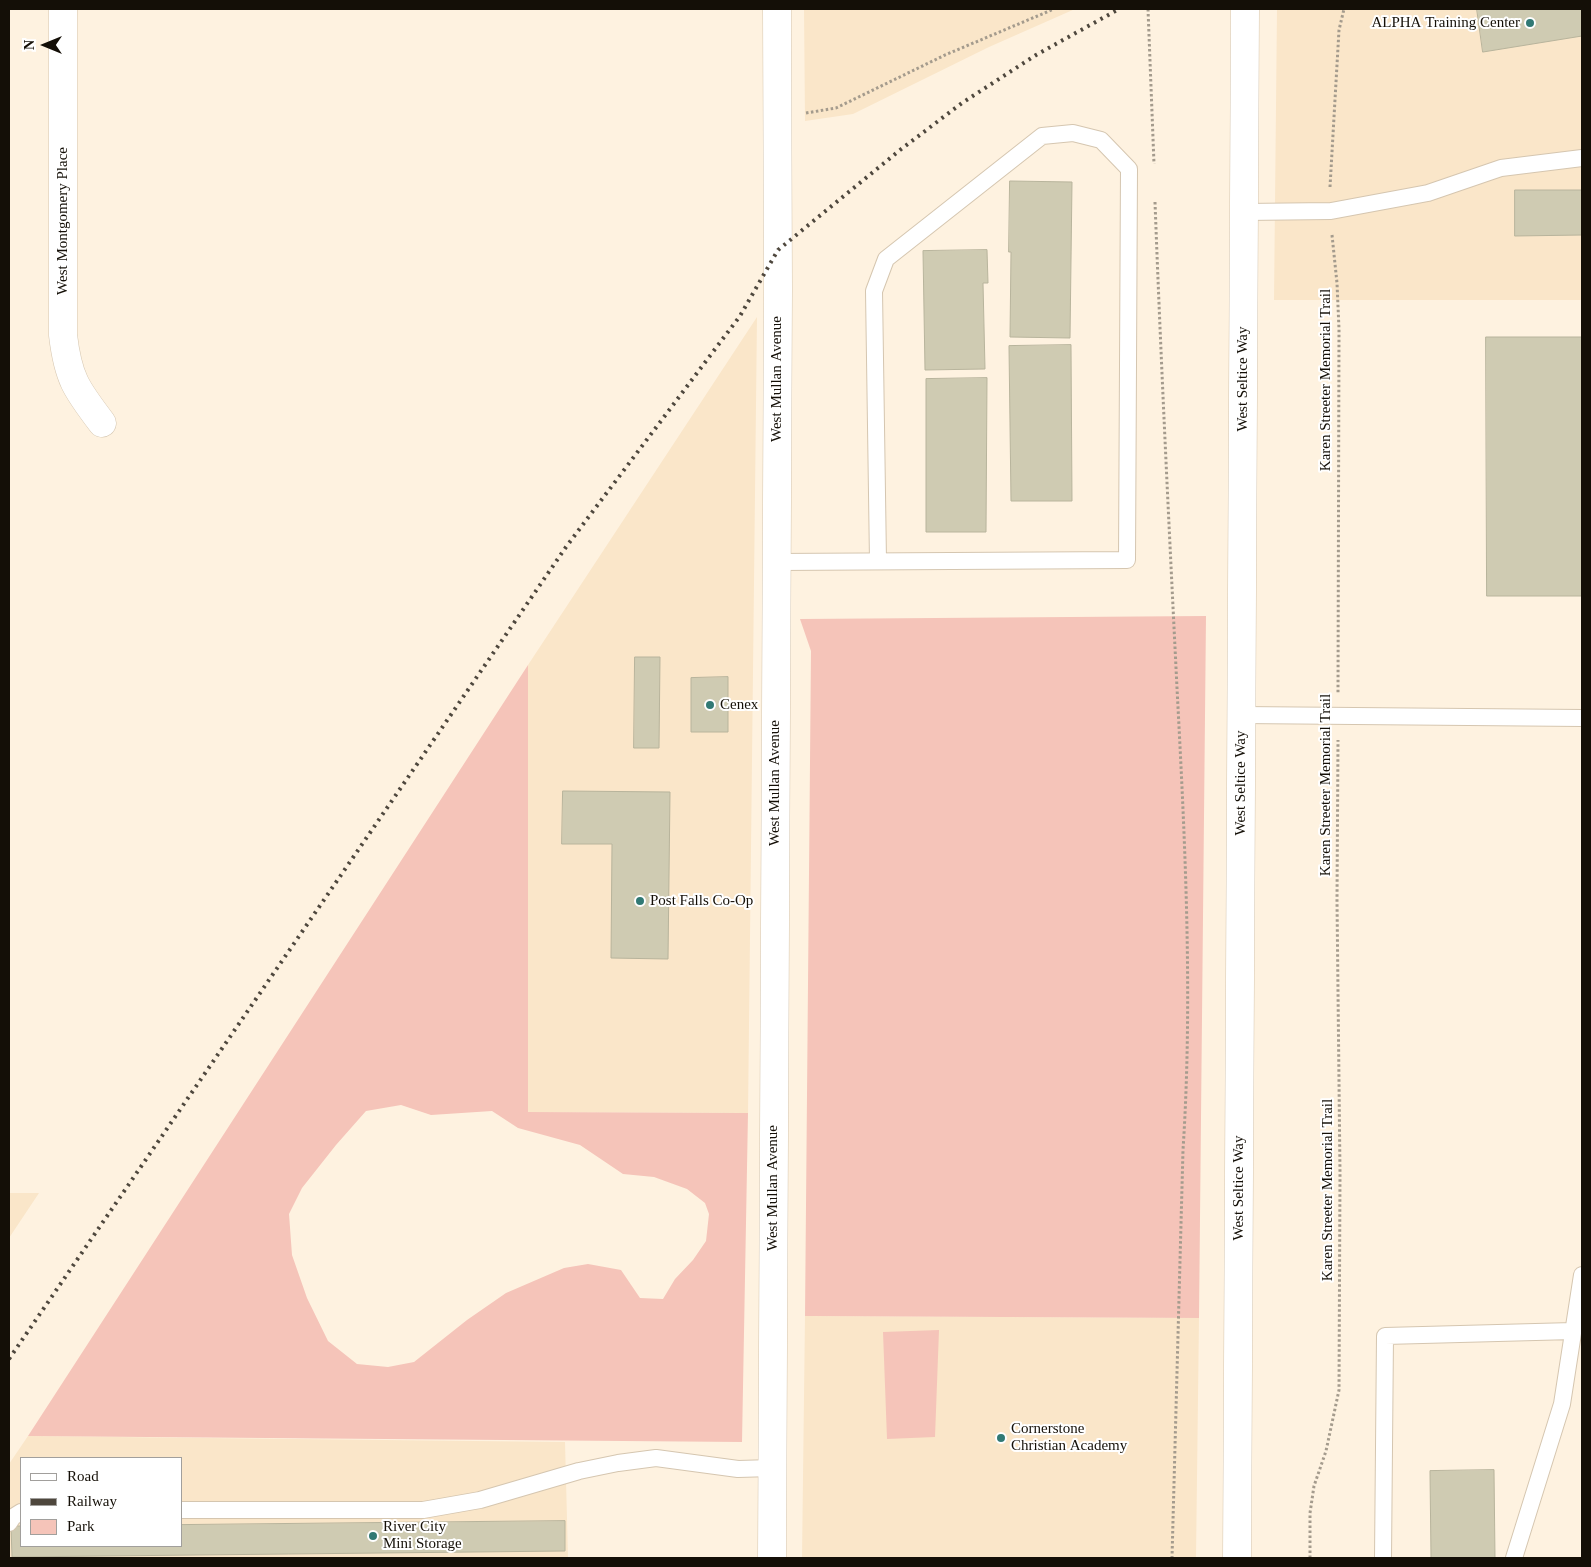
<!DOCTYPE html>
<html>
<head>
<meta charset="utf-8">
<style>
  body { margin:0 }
  #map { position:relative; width:1591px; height:1567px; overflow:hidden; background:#fef2e0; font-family:"Times New Roman",serif }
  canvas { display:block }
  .frame { position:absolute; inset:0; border:10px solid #140f07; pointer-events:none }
  .legend { position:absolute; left:20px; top:1457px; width:162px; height:90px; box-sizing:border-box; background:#fff; border:1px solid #a19f9c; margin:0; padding:6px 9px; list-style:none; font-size:15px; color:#140f07 }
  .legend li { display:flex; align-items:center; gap:10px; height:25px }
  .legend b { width:25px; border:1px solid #a19f9c }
  .north { position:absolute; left:20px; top:20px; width:50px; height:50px; -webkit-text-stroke:4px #fff; paint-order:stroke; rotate:270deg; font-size:14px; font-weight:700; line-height:20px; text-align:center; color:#140f07 }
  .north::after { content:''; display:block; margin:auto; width:18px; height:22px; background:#140f07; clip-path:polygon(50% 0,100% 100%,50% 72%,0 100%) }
</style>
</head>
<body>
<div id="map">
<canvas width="1591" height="1567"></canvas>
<div class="frame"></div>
<ul class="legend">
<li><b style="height:6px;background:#fff"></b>Road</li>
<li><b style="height:6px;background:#4e473d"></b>Railway</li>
<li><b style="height:14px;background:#f5c4b9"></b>Park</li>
</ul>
<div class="north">N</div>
</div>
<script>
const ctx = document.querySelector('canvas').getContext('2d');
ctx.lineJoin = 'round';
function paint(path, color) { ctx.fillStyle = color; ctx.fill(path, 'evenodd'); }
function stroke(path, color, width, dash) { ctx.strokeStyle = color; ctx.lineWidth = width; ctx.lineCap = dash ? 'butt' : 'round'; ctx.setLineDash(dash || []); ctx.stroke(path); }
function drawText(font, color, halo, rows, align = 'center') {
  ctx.font = font + ' "Times New Roman",serif'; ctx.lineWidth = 4; ctx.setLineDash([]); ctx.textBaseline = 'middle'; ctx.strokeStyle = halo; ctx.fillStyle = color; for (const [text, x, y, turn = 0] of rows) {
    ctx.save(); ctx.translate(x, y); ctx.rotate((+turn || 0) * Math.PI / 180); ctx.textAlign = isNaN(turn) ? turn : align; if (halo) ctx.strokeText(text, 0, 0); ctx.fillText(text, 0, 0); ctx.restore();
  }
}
const built = new Path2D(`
  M804,9H1075L989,47L853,114L805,121Z
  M1277,9H1582V300H1274Z
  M757,317L748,1113L528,1112V665Z
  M9,1193H39L9,1238Z
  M805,1316L1199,1318L1196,1558H802Z
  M28,1436L565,1442L568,1557H741V1558H545V1557L9,1558V1464ZM21,1458H181V1546H21Z`);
const green = new Path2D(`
  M1206,616L1199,1318L805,1316L811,651L800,619Z
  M528,665V1112L748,1113L742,1442L28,1436ZM401,1105L431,1115L492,1111L518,1128L580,1145L623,1174L654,1177L687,1189L705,1203L709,1214L706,1241L693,1260L675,1279L663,1299L640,1298L621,1270L588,1264L564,1268L506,1293L467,1320L414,1362L388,1367L357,1364L328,1341L307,1298L292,1255L289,1214L302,1188L336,1145L366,1111Z
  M939,1330L935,1437L887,1439L883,1332Z`);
const building = new Path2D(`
  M1477,9H1582V36L1483,52Z
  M1010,181L1072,182L1070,338L1010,337L1011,252H1009Z
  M1515,190H1582V235L1515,236Z
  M987,250L988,283H983L985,369L925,370L923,251Z
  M1486,337H1582V596H1487Z
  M1071,345L1072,501H1011L1009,346Z
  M987,378L986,532H926V379Z
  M635,657H660L659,748H634Z
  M728,677V732H691V678Z
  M563,791L670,792L668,959L611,958L612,844H562Z
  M1494,1470L1495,1558H1431L1430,1471Z
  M565,1521V1551L12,1557L11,1526H21V1546H181V1525Z`);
const path = new Path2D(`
  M1148,9L1154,164
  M806,113L836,108L945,55L1054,9
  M1330,187L1339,30L1344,9
  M1155,202C1161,364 1169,526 1177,688C1185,841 1193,996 1183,1150L1172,1558
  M1332,235L1337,283L1339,329L1338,694
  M1310,1558V1513L1314,1486L1326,1451L1339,1390L1340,1173L1337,900L1338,740`);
const service = new Path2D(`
  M1244,212L1331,211L1428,193L1501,168L1582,158
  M776,562L1127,560L1129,169L1101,140L1073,133L1042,136L886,259L874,291L878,561
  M1241,715L1582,718
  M181,1510H423L480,1500L579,1471L618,1463L656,1458L738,1469L772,1468
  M9,1523L13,1517L21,1512
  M1383,1558L1385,1336L1573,1331
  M1514,1558L1562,1404L1582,1275`);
const minor = new Path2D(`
  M63,9V335C68,378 76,389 102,423
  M772,1558L778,290L777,9`);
const primary = new Path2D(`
  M1237,1558L1245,9`);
const rail = new Path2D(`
  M9,1359L566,547L740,316L778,250L900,150L962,103L1036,55L1119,9`);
const markers = [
  [1530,23,5,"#317974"],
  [710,705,5,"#317974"],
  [640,901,5,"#317974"],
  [1001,1438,5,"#317974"],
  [373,1536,5,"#317974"]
];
const poiNames = [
  ["ALPHA Training Center",1520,23,"right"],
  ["Cenex",720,705],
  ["Post Falls Co-Op",650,901],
  ["Cornerstone",1011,1429],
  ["Christian Academy",1011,1446],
  ["River City",383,1527],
  ["Mini Storage",383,1544]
];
const streetNames = [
  ["West Montgomery Place",63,221,-90],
  ["West Mullan Avenue",777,379,-90],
  ["West Seltice Way",1243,379,-90],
  ["Karen Streeter Memorial Trail",1326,380,-90],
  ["West Mullan Avenue",775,783,-90],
  ["West Seltice Way",1241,783,-90],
  ["Karen Streeter Memorial Trail",1326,785,-90],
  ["West Mullan Avenue",773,1188,-90],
  ["West Seltice Way",1239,1188,-90],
  ["Karen Streeter Memorial Trail",1328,1190,-90]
];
paint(built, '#fae6c9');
paint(green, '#f5c4b9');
paint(building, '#cfcbb2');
stroke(building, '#b8b49c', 1);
stroke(service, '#d5c6b0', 18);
stroke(minor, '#d5c6b0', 29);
stroke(primary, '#d5c6b0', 29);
stroke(path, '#a49b8d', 3, [2.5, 2.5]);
stroke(service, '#fff', 16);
stroke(minor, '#fff', 28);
stroke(primary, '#fff', 28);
stroke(rail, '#4e473d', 4, [2.5, 5]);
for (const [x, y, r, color] of markers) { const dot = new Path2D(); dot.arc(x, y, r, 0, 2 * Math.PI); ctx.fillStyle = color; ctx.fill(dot); stroke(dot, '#fff', 2); }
drawText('15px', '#140f07', '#fff', poiNames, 'left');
drawText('15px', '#140f07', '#fff', streetNames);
</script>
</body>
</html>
